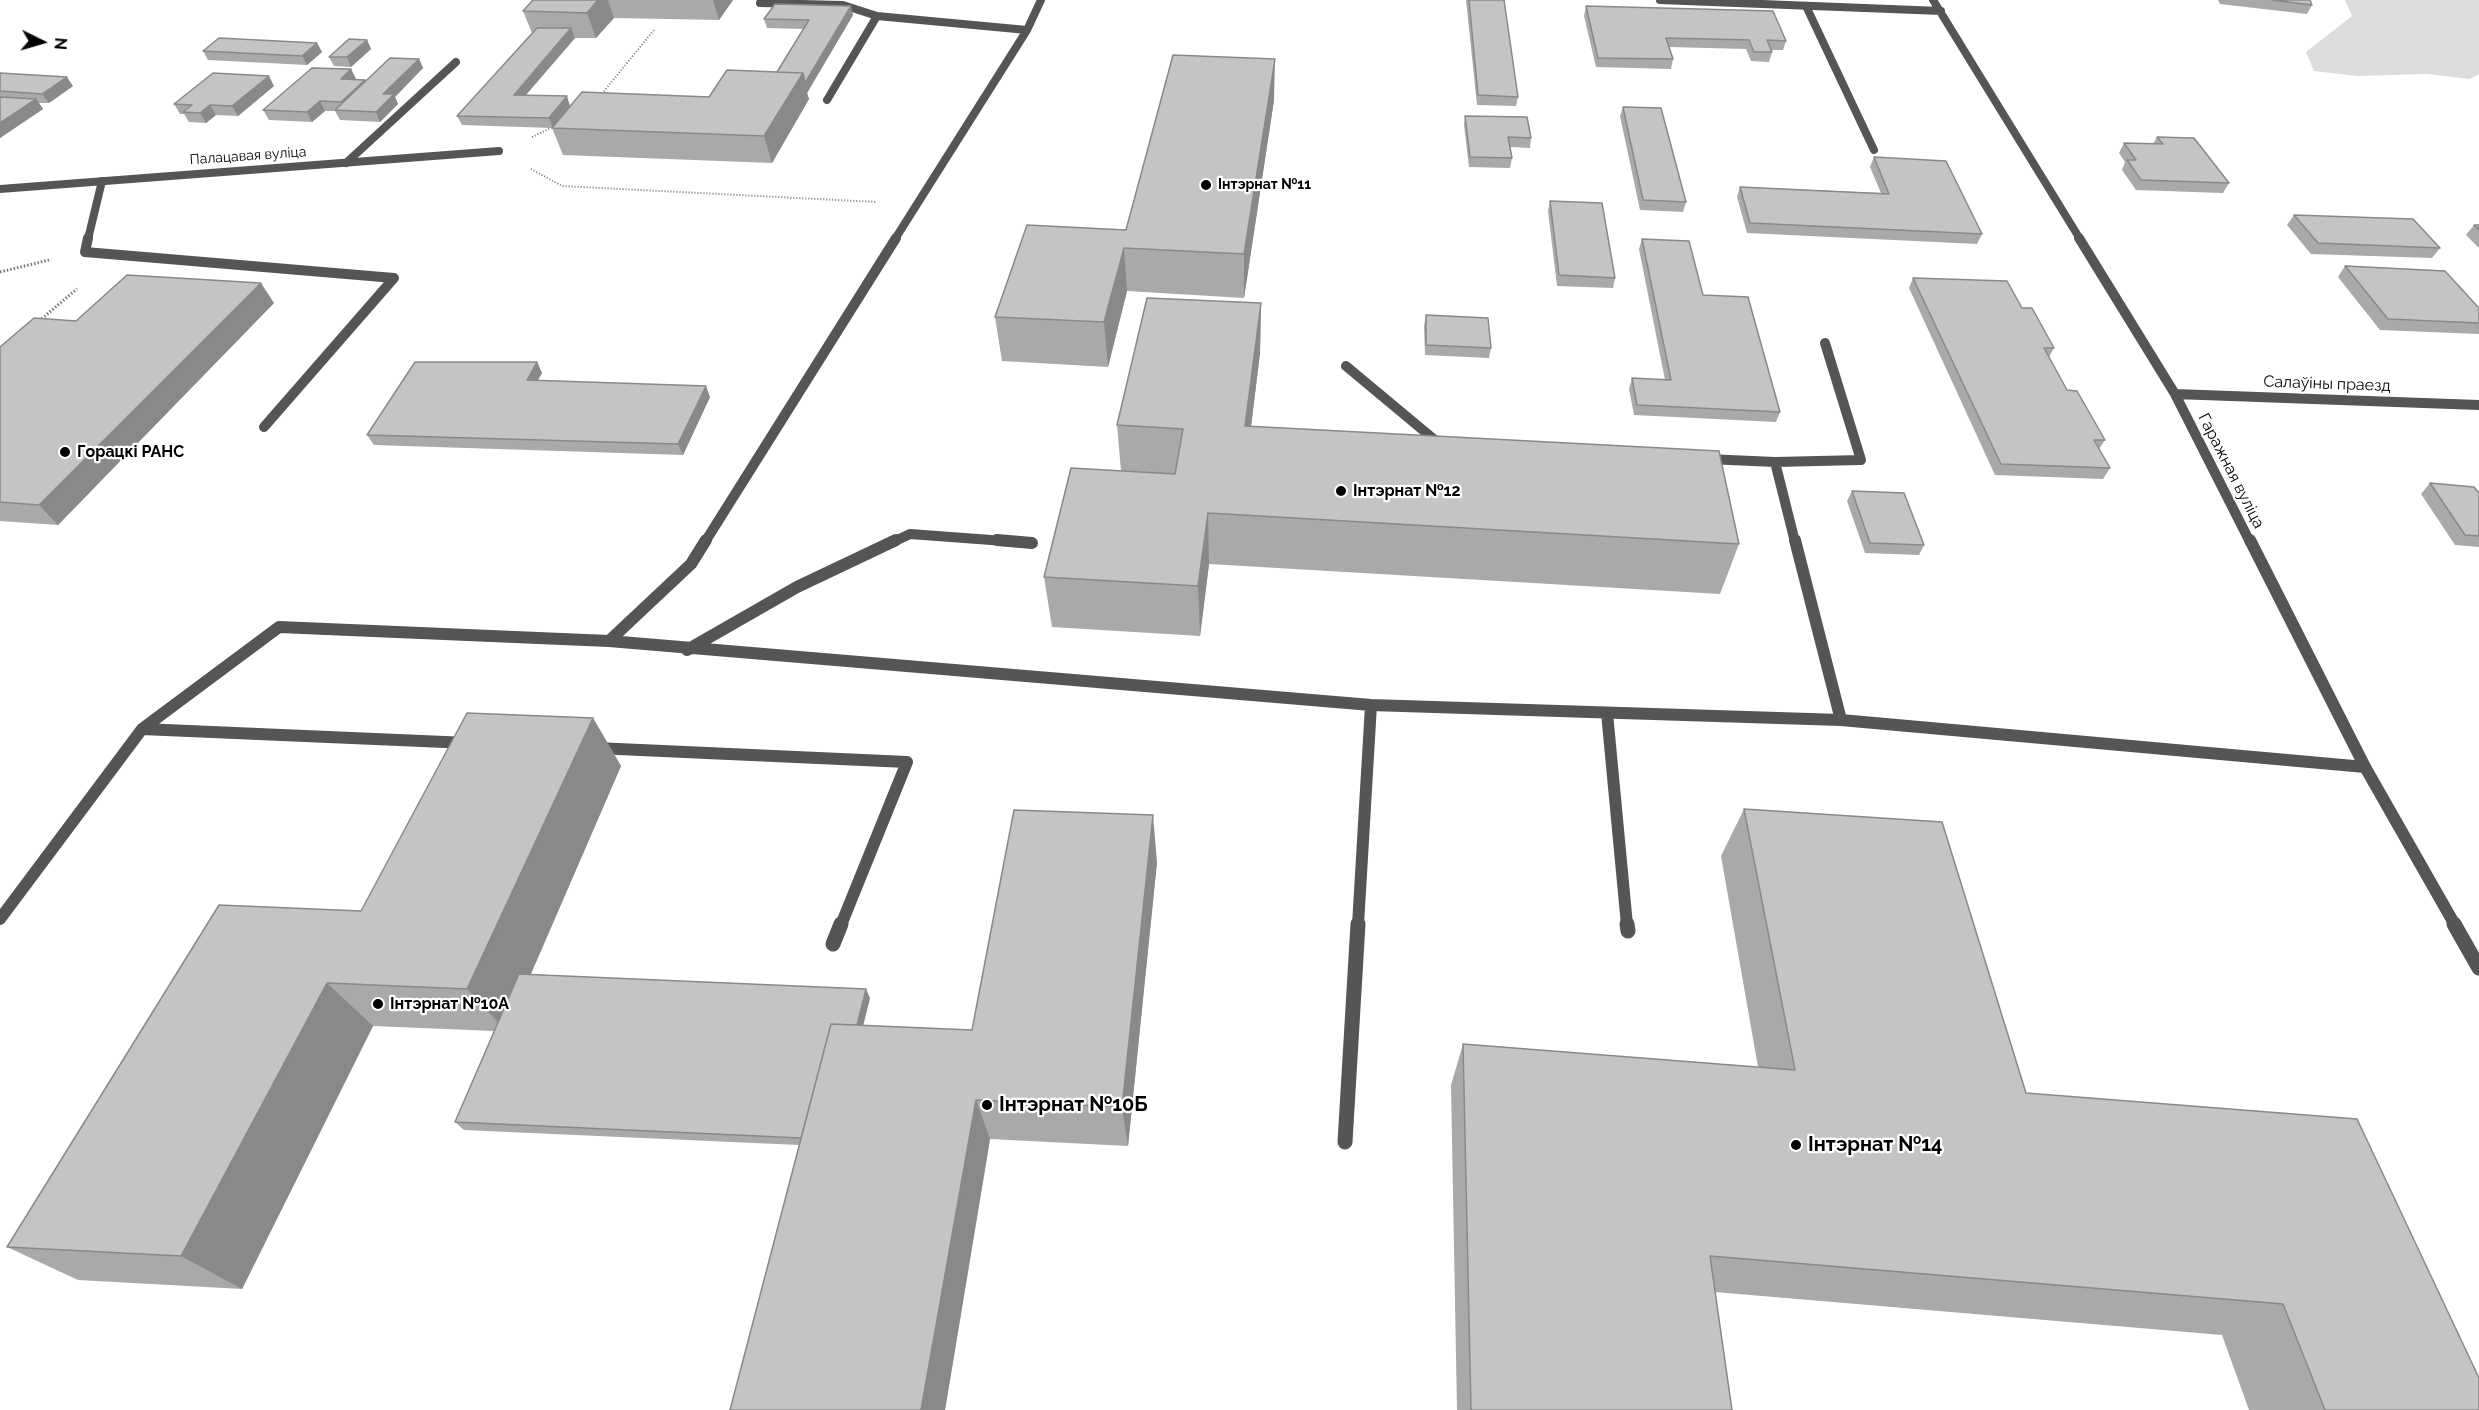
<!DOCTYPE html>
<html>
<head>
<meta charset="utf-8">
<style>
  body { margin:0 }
  #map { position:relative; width:2479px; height:1410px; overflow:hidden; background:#fff; font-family:Raleway,sans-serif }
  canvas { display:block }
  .north { position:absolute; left:12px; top:12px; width:60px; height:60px; -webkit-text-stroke:4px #fff; paint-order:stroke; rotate:95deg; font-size:16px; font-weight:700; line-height:24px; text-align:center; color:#000 }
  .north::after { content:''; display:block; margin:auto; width:21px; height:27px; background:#000; clip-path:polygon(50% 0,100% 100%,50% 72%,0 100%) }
</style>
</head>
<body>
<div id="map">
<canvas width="2479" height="1410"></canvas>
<div class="north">N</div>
</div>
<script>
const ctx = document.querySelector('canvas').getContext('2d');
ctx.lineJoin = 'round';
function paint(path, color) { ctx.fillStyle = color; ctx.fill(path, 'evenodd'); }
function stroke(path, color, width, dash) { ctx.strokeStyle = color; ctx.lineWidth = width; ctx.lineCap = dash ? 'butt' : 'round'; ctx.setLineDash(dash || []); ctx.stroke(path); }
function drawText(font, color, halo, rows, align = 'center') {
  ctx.font = font + ' Raleway,sans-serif'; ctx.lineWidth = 4.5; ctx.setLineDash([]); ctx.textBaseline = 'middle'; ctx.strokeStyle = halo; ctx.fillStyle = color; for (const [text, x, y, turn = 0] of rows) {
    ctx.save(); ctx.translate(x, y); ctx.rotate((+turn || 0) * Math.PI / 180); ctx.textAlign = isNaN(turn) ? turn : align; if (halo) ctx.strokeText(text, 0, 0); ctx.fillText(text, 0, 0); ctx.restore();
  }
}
const green = new Path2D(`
  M2345,0H2479V74L2470,79L2427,74L2357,76L2314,71L2306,52L2352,16Z`);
const pathFar1 = new Path2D(`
  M600,96L654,30
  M532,137L555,126
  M531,169L562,186L876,202`);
const path = new Path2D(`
  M0,272L49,260
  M39,321L77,289`);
const serviceFar3 = new Path2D(`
  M760,3L843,5L877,16L1027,30
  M1806,6L1874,150
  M827,100L877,16
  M346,163L456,62
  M88,239L102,181
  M895,239L1027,30L1041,0`);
const serviceFar2 = new Path2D(`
  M88,238L85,252L394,278L264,427
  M1346,366L1442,446
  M1707,459L1775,462L1861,460L1825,343
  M1775,462L1795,542
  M705,542L896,238
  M893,542L910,534L1018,542`);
const serviceFar1 = new Path2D(`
  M997,540L1032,543
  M1795,540L1841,720
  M609,641L691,564L706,540
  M687,650L797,587L896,540
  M1607,713L1627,925
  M142,729L468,743
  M596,748L907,762L841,925
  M0,919L142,729L279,627L609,641L1371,705L1841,720L2365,767
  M1358,925L1371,705`);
const service = new Path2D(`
  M1627,924L1628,931
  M833,944L841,924
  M1345,1142L1358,924`);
const minorFar3 = new Path2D(`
  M1660,0L1941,11
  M1933,0L2080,239
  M0,189L499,151`);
const minorFar2 = new Path2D(`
  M2079,238L2175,394L2250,542
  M2175,394L2479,405`);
const minorFar1 = new Path2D(`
  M2250,540L2365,767L2455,925`);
const minor = new Path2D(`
  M2454,924L2479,968`);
const wall = new Path2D(`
  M533,0H733L719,20L614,18L596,38H575L526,95L570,106L709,97L777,72L804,29L767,28L764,19L853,15L807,93L809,99L772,163L563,155L552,128L462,125L457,116L532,33L523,11Z
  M1466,0H1504L1518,97L1516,106L1477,105Z
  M2218,0H2310L2312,5L2307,14L2220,4Z
  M1586,6L1786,41L1783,50H1771L1772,52L1769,62L1751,61L1746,49L1669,47L1673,59L1671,69L1596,67L1584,16Z
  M367,40L371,49L351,67L334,66L329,57Z
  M317,43L322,52L307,65L208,60L203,51Z
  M419,59L423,68L395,97L398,104L380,122L340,120L335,111H325L312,122L269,120L263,110L351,69L356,79L365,80L366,81Z
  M0,73L73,86L49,103H39L43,109L0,138Z
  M274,86L238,116L216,115L206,123L189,122L184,114H180L174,104Z
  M1274,100L1244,298L1127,291L1108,367L1002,361L995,317L1126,230Z
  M1623,107L1686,202L1683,212L1640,210L1620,116Z
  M1465,116L1531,138L1530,148L1510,147L1512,158L1510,168L1469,167L1464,125Z
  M2157,137L2229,183L2223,193L2136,190L2122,170L2125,162L2119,153L2124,143L2153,144Z
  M1874,157L1982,234L1977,244L1747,233L1737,197L1740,187L1881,193L1870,167Z
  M1550,201L1615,278L1613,288L1557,286L1548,211Z
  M2294,215L2440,248L2432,258L2311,254L2287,225Z
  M2474,225H2479V248L2466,235Z
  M1642,239L1703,295L1780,412L1776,422L1634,415L1629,389L1632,378L1665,380L1639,249Z
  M2345,266L2479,308V334L2380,330L2338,277Z
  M1913,278L2022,308L2054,348L2049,357L2067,390L2105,440L2099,449L2110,468L2103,479L1995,475L1909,288Z
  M274,303L58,525L0,521V347L76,321Z
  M1261,303L1260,353L1251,426L1739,544L1720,594L1209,564L1200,636L1052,627L1044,577L1121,471L1117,425Z
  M1426,315L1491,348L1489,358L1425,355L1424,326Z
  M537,362L542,373L538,380L710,397L683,455L374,445L367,435Z
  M2430,483L2479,493V547L2455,545L2421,494Z
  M1852,491L1924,545L1919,555L1865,553L1847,501Z
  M593,718L621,766L531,974L870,998L863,1025L972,1030L1157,862L1128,1146L990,1139L945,1410H730L799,1145L464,1130L455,1122L494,1031L373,1026L242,1289L78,1280L7,1247L361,911Z
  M1744,809L2026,1093L2479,1410H2249L2222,1335L1715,1292L1732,1410H1457L1451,1085L1463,1044L1758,1067L1721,856Z`);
const shadedWall = new Path2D(`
  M598,0H608L614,18L596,38L587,13Z
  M713,0H733L719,20Z
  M851,6L853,15L807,93L809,99L772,163L764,136L803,73Z
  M571,28L575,38L518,104L514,95Z
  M367,40L371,49L351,67L347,57Z
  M317,43L322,52L307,65L302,56Z
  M419,59L423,68L395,97L398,104L380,122L376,112L383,94Z
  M1275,59L1274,100L1244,298V254Z
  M351,69L356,79L346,88L341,79Z
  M269,76L274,86L238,116L232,106Z
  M67,77L73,86L49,103L42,94Z
  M365,80L370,89L346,111L341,102Z
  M567,96L570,106L553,128L549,118Z
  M36,99L43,109L0,138V123Z
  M320,101L325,111L312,122L307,112Z
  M210,105L216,115L206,123L200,113Z
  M1124,248L1127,291L1108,367L1104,322Z
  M261,283L274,303L58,525L39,505Z
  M1261,303L1260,353L1245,476V426Z
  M537,362L542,373L532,390L527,380Z
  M706,386L710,397L683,455L678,444Z
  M1208,513L1209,564L1200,636L1198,586Z
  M593,718L621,766L506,1031L467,989Z
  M1153,815L1157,862L1128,1146L1122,1107Z
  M327,983L373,1026L242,1289L181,1256Z
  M866,989L870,998L833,1147L828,1139Z
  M976,1100L990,1139L945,1410H921Z`);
const building = new Path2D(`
  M533,0H598L587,13L523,11Z
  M1469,0H1504L1518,97L1478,95Z
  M2272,0H2310L2312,5Z
  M775,4L851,6L805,83L803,73L777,72L809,20L764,19Z
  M1586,6L1773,11L1786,41L1767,40L1772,52H1754L1749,40L1666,38L1673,59L1598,58Z
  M537,28H571L514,95L567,96L549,118L457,116Z
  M219,38L317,43L302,56L203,51Z
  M349,39L367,40L347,57H329Z
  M1173,55L1275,59L1244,254L1124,248L1104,322L995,317L1027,225L1126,230Z
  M390,58L419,59L383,94H394L376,112L335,110Z
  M312,68L351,69L341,79L365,80L341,102L320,101L307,112L263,110Z
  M727,70L803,73L764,136L552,128L582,92L709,97Z
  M0,73L67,77L42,94L0,91Z
  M213,73L269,76L232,106L210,105L200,113L183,112L192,105L174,104Z
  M0,97L36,99L0,123Z
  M1623,107L1661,108L1686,202L1643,200Z
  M1465,116L1527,117L1531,138L1508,137L1512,158L1470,157Z
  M2157,137L2194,138L2229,183L2141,180L2127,160H2136L2124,143L2163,144Z
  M1874,157L1946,161L1982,234L1750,223L1740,187L1889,194Z
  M1550,201L1602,203L1615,278L1559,275Z
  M2294,215L2413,219L2440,248L2318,243Z
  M2474,225H2479V230Z
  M1642,239L1689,241L1703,295L1748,297L1780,412L1637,405L1632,378L1671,380Z
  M2345,266L2445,271L2479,308V323L2388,319Z
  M127,275L261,283L39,505L0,502V347L34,318L76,321Z
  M1913,278L2007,281L2022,308H2032L2054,348H2044L2067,390L2077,391L2105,440H2094L2110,468L2001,464Z
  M1147,298L1261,303L1245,426L1719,451L1739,544L1208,513L1198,586L1044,577L1071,468L1175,474L1183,429L1117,425Z
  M1426,315L1488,318L1491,348L1426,345Z
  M415,362H537L527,380L706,386L678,444L367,435Z
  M2430,483L2474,487L2479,493V536L2465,535Z
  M1852,491L1904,493L1924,545L1870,543Z
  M467,713L593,718L467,989L327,983L181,1256L7,1247L219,905L361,911Z
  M1744,809L1942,822L2026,1093L2357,1119L2479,1378V1410H2325L2283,1304L1710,1256L1732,1410H1471L1463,1044L1795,1070Z
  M1014,810L1153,815L1122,1107L976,1100L921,1410H730L831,1024L972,1030Z
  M519,974L866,989L857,1025L831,1024L801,1138L455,1122Z`);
const markers = [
  [1206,185,6,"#000"],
  [65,452,6,"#000"],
  [1341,491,6,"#000"],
  [378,1004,6,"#000"],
  [987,1105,6,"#000"],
  [1796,1145,6,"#000"]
];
const farStreetnames = [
  ["Палацавая вуліца",248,156,-4]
];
const farPoinames = [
  ["Інтэрнат №11",1218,185]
];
const streetNames = [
  ["Салаўіны праезд",2327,384,2],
  ["Гаражная вуліца",2231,471,63]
];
const poiNames = [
  ["Горацкі РАНС",77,452],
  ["Інтэрнат №12",1353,491],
  ["Інтэрнат №10А",390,1004]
];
const nearPoinames = [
  ["Інтэрнат №10Б",999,1105],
  ["Інтэрнат №14",1808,1145]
];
paint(green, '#dcdcdc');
stroke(pathFar1, '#777', 2, [1, 2]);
stroke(path, '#777', 3, [1.5, 2]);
stroke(serviceFar3, '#555', 8);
stroke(serviceFar2, '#555', 10);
stroke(serviceFar1, '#555', 12);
stroke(service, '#555', 15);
stroke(minorFar3, '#555', 8);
stroke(minorFar2, '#555', 10);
stroke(minorFar1, '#555', 12);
stroke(minor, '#555', 15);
paint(wall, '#a9a9a9');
paint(shadedWall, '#898989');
paint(building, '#c4c4c4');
stroke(building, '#898989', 1.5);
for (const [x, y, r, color] of markers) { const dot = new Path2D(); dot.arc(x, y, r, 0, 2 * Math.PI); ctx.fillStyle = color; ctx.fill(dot); stroke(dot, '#fff', 2); }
drawText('14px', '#000', '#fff', farStreetnames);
drawText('bold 14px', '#000', '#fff', farPoinames, 'left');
drawText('16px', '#000', '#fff', streetNames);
drawText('bold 16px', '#000', '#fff', poiNames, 'left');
drawText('bold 20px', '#000', '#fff', nearPoinames, 'left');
</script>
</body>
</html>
